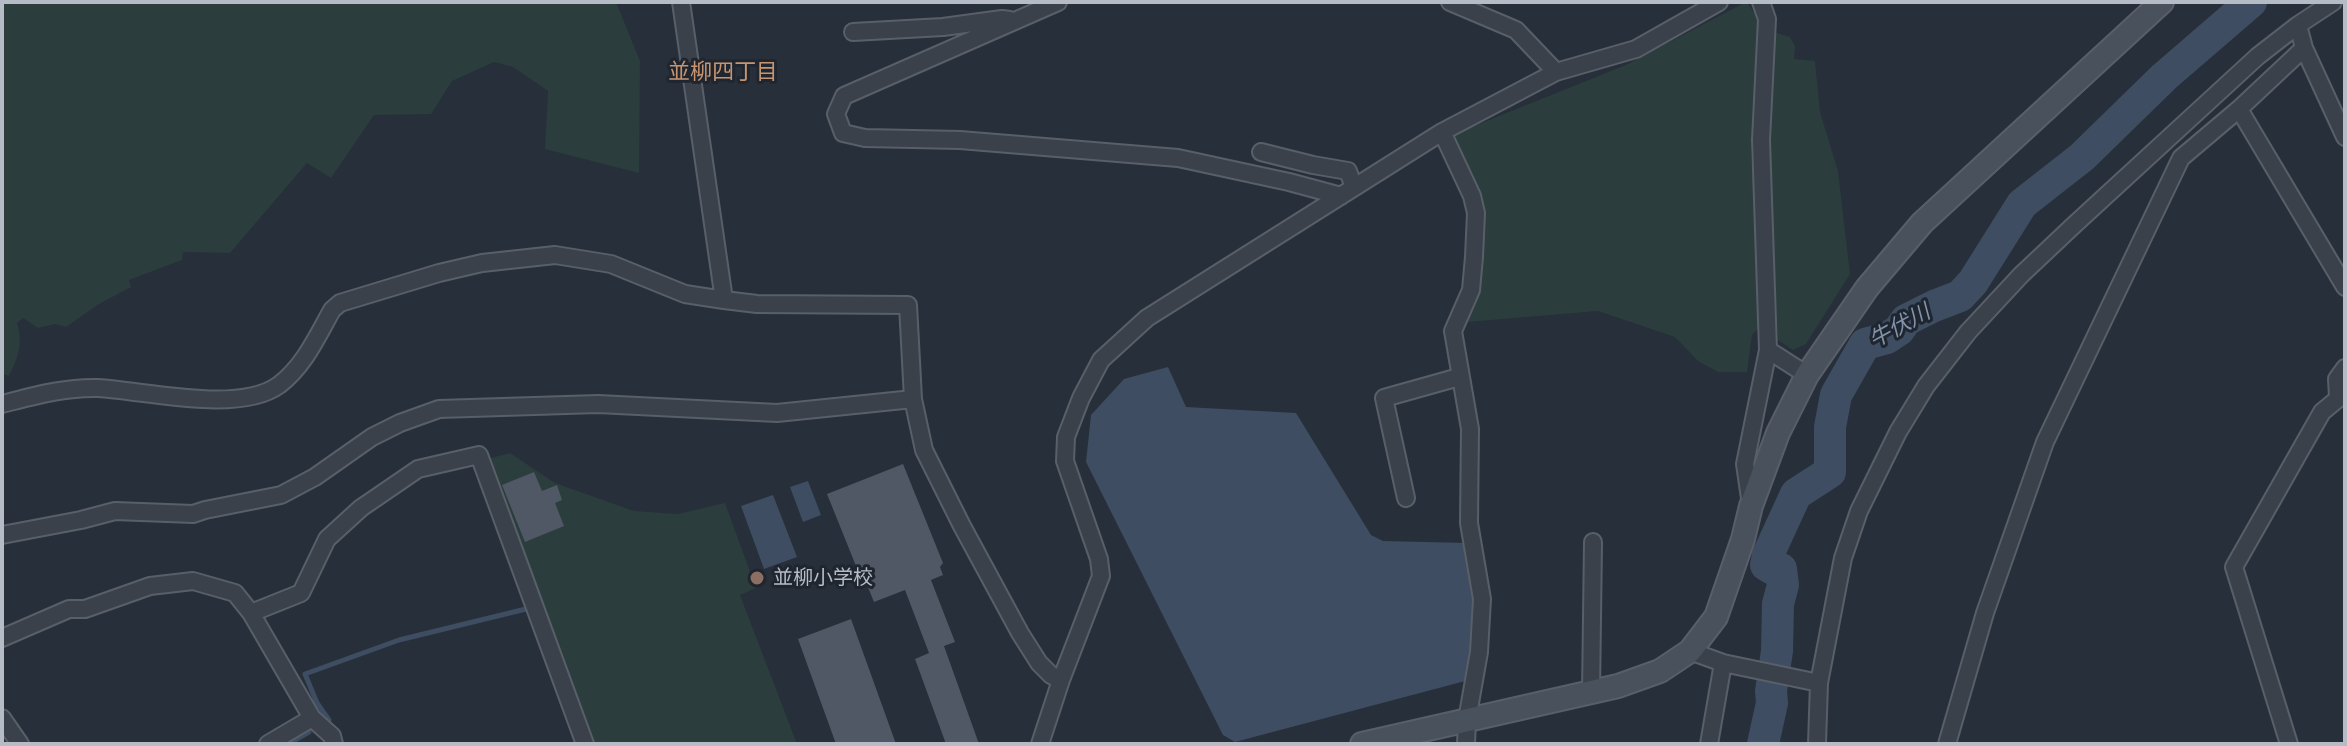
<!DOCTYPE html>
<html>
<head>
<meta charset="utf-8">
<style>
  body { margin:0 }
  #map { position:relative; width:2347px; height:746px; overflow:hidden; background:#272f3a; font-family:Arial,sans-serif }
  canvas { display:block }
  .frame { position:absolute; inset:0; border:4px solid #b6bcc6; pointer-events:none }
</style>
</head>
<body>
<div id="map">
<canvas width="2347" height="746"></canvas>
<div class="frame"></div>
</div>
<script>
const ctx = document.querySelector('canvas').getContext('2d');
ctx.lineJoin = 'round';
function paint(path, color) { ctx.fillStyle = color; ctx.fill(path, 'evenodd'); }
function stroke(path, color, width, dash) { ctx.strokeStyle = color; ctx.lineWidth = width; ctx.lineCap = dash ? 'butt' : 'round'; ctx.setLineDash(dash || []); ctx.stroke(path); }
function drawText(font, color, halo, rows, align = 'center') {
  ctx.font = font + ' Arial,"Noto Sans JP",sans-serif'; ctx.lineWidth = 6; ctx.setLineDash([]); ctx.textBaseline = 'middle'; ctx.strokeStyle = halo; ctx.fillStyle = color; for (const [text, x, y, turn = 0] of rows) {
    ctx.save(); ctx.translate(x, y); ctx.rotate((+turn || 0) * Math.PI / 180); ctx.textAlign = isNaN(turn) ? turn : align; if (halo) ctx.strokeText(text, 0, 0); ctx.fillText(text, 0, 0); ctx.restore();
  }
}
const green = new Path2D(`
  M2,2H616L640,61L639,173L545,149L548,91L513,67L494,62L452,81L431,114L374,115L331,178L307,163L230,253L183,252L182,260L129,280L131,287L99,304L66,327L55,324L38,328L23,318L17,323C23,344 19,356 9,376L2,374Z
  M1742,4H1748L1756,15L1759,33L1751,155L1755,196L1761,325L1752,335L1747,372H1718L1698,361L1675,337L1598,311L1467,322C1476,292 1489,249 1482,217C1476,191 1461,161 1452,135L1626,65Z
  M1774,32L1790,37L1795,46L1794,59L1815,61L1820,112L1838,171L1850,274L1806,344L1793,350L1778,340L1768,130Z
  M510,453L555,483L634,511L678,514L725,503L756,588L740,595L797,744H591L489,463L491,458Z`);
const water = new Path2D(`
  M1168,367L1186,407L1296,413L1371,535L1383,541L1468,543L1476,598L1469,680L1235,742L1223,735L1086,462L1091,415L1124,379Z
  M808,481L821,515L803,522L790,487Z
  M773,495L797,557L764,569L741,506Z`);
const stream = new Path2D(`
  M329,720L317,703L305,674L399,640L526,609
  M288,744L309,732`);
const river = new Path2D(`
  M1763,744L1772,703L1771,691L1777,651L1778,604L1783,585L1781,569H1773L1766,565L1768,555L1796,494L1830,472V427L1836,395L1865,344L1887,338L1899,330L1906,320L1934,306L1960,296L1973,282L2022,204L2082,157L2164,77L2251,2`);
const building = new Path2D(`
  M903,464L943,563L940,567L943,575L931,580L955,642L944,646L979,744H946L915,659L929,653L905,590L874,602L861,570L858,571L827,494Z
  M534,472L542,491L557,485L562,500L555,503L564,526L525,542L502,485Z
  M851,619L896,744H836L798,639Z`);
const street = new Path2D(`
  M681,2L724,300
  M1058,2L844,96L836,114L843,133L865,138L960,140L1178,158L1289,182L1341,196
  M1450,2L1516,30L1556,72
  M853,32L943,27L1002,19L1010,20
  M2304,48L2345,137
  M2239,109L2345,287
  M1442,132L1472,196L1476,213L1474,257L1471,290L1453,331L1470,429L1469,523L1482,599L1479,652L1467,720L1466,744
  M1261,152L1313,165L1348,171L1354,187
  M1768,350L1807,375
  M2338,397L2337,379L2345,368
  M2,404C34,396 65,387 98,388C147,391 239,414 279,385C304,366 317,337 332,310L340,303L439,273L482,263L555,255L611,264L685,294L724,300L757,304L908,305L913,399L924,450L962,526L1020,633L1039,663L1051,675L1061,680
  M1406,498L1384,398L1459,377
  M1751,505L1745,464L1768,350L1761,140L1767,19L1761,2
  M2,535L81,520L115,511L193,514L205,510L281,495L315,477L372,437L400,423L439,409L598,404L777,413L913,399
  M251,613L301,593L327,539L361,508L418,469L479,455L585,744
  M2,638L69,609H85L150,586L193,581L235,593L251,613L312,718L332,736L334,744
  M1690,651L1723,663L1819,683
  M1591,693L1593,542
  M2,718L20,744
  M268,744L312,718
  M1040,744L1061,680L1101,576L1099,559L1065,461L1066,437L1081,398L1101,360L1147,318L1442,132L1556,72L1636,49L1719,2
  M1709,744L1723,663
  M1817,744L1819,683L1843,558L1859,511L1898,432L1926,386L1968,332L2021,275L2074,225L2258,56L2298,25L2333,2
  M1947,744L1985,613L2045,442L2181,158L2239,109L2304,48L2298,25
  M2289,744L2234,567L2322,412L2345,393`);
const secondary = new Path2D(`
  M1362,744L1618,686L1660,671L1690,651L1716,617L1743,539L1751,506L1778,433L1807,375L1867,288L1922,223L2162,2`);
const markers = [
  [757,578,8,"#8d6e63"]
];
const poiNames = [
  ["並柳小学校",773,578]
];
const neighbourhoodNames = [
  ["並柳四丁目",723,73]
];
const waterNames = [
  ["牛伏川",1900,327,-29]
];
paint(green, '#2b3d3d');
paint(water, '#3e4d61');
stroke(stream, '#3e4d61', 5);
stroke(river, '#3e4d61', 32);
paint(building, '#505865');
stroke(street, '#585f69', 20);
stroke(secondary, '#585f69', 26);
stroke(street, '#3a414b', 16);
stroke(secondary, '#49515d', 22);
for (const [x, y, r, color] of markers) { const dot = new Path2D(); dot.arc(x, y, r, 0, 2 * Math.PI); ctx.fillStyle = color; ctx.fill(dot); stroke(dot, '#1f2630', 3); }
drawText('20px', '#b6bcc6', '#1f2630', poiNames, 'left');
drawText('22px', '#c79470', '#1f2630', neighbourhoodNames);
drawText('italic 22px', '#8193aa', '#1f2630', waterNames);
</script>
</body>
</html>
